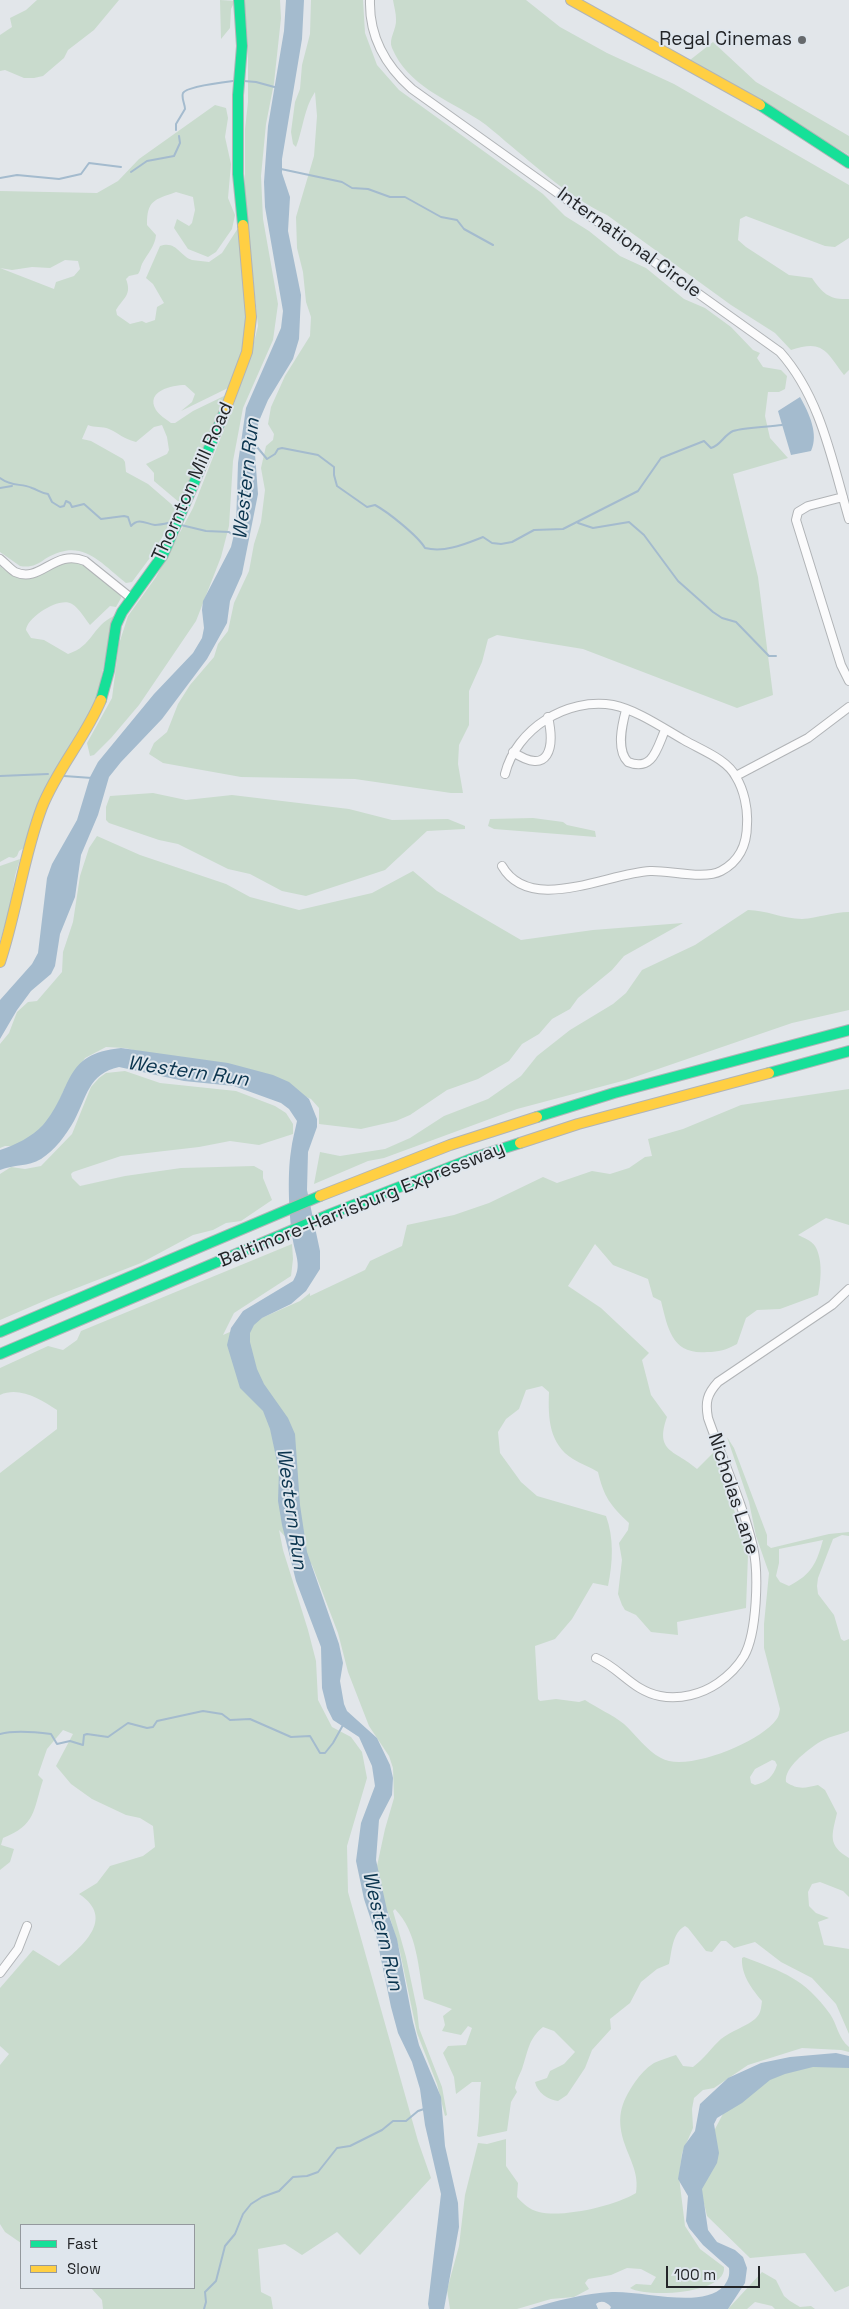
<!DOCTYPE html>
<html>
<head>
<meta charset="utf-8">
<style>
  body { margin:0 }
  #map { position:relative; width:849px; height:2309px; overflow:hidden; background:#e2e6ea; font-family:"Space Grotesk",sans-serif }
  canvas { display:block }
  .legend { position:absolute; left:20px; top:2224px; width:175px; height:65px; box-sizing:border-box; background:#dfe6ed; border:1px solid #94999e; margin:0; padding:6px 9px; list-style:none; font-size:15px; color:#232528 }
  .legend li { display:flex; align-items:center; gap:10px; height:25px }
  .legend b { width:25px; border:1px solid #94999e }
  .scale { position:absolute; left:666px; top:2266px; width:94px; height:22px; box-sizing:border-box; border:2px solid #232528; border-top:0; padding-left:6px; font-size:15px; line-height:18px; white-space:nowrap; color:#232528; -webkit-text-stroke:4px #dfe6ed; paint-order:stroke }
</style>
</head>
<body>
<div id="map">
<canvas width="849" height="2309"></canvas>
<ul class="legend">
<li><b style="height:6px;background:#16e098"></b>Fast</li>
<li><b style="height:6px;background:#ffcf43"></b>Slow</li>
</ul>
<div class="scale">100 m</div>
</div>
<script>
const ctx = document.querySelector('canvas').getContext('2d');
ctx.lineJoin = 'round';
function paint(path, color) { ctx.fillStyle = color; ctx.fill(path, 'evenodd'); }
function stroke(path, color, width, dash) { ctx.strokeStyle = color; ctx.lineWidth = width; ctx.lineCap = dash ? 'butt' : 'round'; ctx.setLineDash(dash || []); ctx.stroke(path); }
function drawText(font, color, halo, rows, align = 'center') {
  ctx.font = font + ' "Space Grotesk",sans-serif'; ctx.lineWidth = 4; ctx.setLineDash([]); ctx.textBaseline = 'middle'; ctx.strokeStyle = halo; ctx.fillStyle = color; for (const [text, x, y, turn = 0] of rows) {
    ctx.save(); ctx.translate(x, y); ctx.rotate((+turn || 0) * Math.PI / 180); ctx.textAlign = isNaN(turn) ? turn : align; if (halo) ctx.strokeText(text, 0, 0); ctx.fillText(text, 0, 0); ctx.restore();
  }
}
const green = new Path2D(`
  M37,0H119L94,30L68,50L64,58L43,76L34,78H24L5,70L0,71V35L12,27L10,18L26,10Z
  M220,0L235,1L231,9L230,28L221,39Z
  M244,0H280L281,18L274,83L266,124L261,176L263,219L278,304L273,340L243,408L233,461L229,526L221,557L196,621L139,705L111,738L94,755L90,756L87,743L112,698L119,644L128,616L156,577L193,508L234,404L252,350L258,326L245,199V129L248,102V43Z
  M311,0H363L365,33L377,65L399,90L543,194L565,216L589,231L620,256L646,268L684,299L705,308L731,327L753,350L760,353L757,358L763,367L781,370L787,376L785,389L779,392H768L765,416L770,438L788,458L733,474L758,577L773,695L737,708L583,649L497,635L488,639L482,662L469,691V725L459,745L458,764L463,793H451L355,779L241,777L163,763L149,754L154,743L167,732L178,704L190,685L214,657L218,644L228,631L234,603L249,571L254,544L261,522L265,490L261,468L266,446L273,440L274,434L268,424L271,407L285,376L310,336L311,317L306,302L303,272L297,248L296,217L314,156L317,116L315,92C304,108 303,129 296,147L293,144L291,132L295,102L300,89L302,65L310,34Z
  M393,0H526L560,27L607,53L674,84L849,185V238L835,247L825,246L746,216L740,219L738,240L746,247L789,275L812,278C823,294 830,300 849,299V370L844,375C826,351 823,339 791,350L775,333L731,305L607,215C569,197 538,168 505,141C497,134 488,126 479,120C447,99 408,86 392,48C388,39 397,29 396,19C396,13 394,6 393,0Z
  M713,42L756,82L849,136V155L690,60Z
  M215,105L226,108L228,118L225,137L231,164L228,198L235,215L232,229L216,252L208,257L188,249L174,228L177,219L189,226L192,223L195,210L193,197L176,192C154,200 147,200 147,225L156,235C155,246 148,253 143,262C140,267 141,270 138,274L129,276L126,279C132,295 124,297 116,310L117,315L130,324L142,321L146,323L155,320L157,307L164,303L153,284L146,278L160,246C176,240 180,256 192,260C197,261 204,261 209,262L222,253L240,225L247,328L237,374L230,387L181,411L192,402L195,394L185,385C172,385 145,391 156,410C159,415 166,419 171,423H175L193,411L224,396V404L180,503L154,481V473L146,464L167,454L169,450L167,437L162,425L154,427L136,442C122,438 120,434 109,429C102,426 95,428 88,425L82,439L91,441L123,459L125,462L126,472L148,484L177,509L155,551L132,582L126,583C98,561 82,537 45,559C37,565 30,568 20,566L0,552V191L97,193L118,181L139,159ZM65,260L78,261L80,269L74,276L56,282L54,289L0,268L12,270L32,267L50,268Z
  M69,561L83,563L120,592L121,598L116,607L110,606L90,625C85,619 79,608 72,604C60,596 27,617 26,630L31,638L44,640L68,654C93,646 92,626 114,616L101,678L105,679L98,701L24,848L19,851L17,856L14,858L9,857L0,862V566C29,591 41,569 69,561Z
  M153,793L186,800L232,795L349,809L392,820L448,819L465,826V829L427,831L385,870L306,896L282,891L250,874L228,869L178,844L159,840L109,823L106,820V807L110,796Z
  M533,818L563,822L567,825L595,831L596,837L494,829L488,826L490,819Z
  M97,836L140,855L226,884L250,897L299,910L372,893L413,871L437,891L521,940L593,930L683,923L624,956L612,970L578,998L570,1009L552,1019L539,1034L522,1044L509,1061L478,1079L447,1090L410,1115L396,1121L361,1129L319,1124V1108L311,1099L270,1082L125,1048L106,1047L85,1058L64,1090L51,1119L22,1146H5L0,1148V1044L9,1033L17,1012L28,1002L37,1001L62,972L63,952L73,922L80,876L89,848Z
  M20,859L15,876L10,907L0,941V866Z
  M748,910C766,910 783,919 802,919C818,918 833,912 849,912V1010L792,1023L626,1080L517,1109L384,1158L368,1161L314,1184L320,1152L340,1156L385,1149L410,1138L444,1116L488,1099L521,1076L537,1056L570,1030L613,1004L626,993L642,970L695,945Z
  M125,1071L160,1083L236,1091L275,1106L286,1113L293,1124V1134L259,1145L230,1141L199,1147L121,1156L73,1172L71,1174L72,1178L80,1186L125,1176L181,1168L254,1166L263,1171V1178L272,1200L241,1221L226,1223L213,1230L193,1235L141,1263L51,1298L0,1320V1174L11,1167L25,1169L41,1166L72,1134L91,1087L99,1078L106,1073Z
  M849,1089V1225L826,1218L798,1235C804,1238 811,1240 815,1246C823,1259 821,1281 818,1295L780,1309L757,1310L746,1318L737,1344C726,1350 719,1352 707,1352C672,1355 668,1329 661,1301L653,1297L648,1279L613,1265L595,1244L568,1286L601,1308L649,1353L642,1360L651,1395L667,1417C654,1453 676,1450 697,1469L714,1452L741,1530L748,1555L746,1608L677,1622L678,1635L651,1632L636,1615L625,1610L622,1605L618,1594L622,1560L619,1543L628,1530L629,1523C610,1505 604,1497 598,1472C590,1467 581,1464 573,1459C549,1444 548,1418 549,1392L542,1386L526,1390L519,1409L506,1419L498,1432L500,1453L521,1482L537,1496L606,1516C614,1538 613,1562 608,1586L593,1583L572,1619L555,1639L535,1646L538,1699L540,1701L556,1699L579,1702L585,1700C597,1708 613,1715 624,1724C636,1735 647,1751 661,1758C686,1773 760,1742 776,1720C779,1717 779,1713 780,1709L764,1648V1624L769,1573L756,1536L749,1502L727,1437L734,1448L767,1535V1545L771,1548L829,1534L849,1532V1536L842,1535L833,1539L818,1578L817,1586L818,1594L834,1615L841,1639L844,1641L849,1639V1731C839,1735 827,1737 818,1743C807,1751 784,1767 786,1782C798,1790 805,1788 818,1785L825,1790L837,1813C832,1835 827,1845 849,1858V1897L843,1891L820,1882L812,1884L808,1892L809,1906L816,1913L829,1918L818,1922L824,1945L849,1949V2034L836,2004L812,1978L781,1962L755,1942L734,1948L726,1941H721L712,1952L706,1951L688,1928L685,1926C672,1933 672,1951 669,1964L657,1969L641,1982L630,2003L610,2019L611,2029L592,2050L585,2068L567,2095L558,2101C548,2100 537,2092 535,2082L547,2078L550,2071L564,2064L575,2052L554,2031L543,2027C528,2039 528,2052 522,2069C519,2076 516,2081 515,2088L517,2092L511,2102L507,2131L479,2137L477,2136C480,2118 479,2100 481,2082H472L456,2094L454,2077L443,2053L448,2046L466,2045L472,2028L468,2026L461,2035L442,2031L445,2025L443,2016L452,2009L424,1999C418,1968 418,1933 395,1909L393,1911L406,1957L417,2009L419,2028L442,2087L447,2115L445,2116L437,2084L417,2033L400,1952L389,1914L382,1904L377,1866L385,1829L394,1798L393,1768L389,1756L369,1726L348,1672L338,1633L312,1565L279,1530L283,1550L308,1630L316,1661L318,1700L332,1727L351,1737L362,1752L367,1778L347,1846L348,1892L418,2141L431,2178L360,2255L337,2232L302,2255L285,2244L258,2249L261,2292L271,2297L273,2309H103L102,2300L91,2288H194V2225H21V2243L5,2232L0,2224V2065L9,2054L0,2046V1988L33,1950L59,1966C81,1947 117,1919 79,1894L97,1883L110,1866L143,1856L155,1847L153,1826L140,1818L126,1815L92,1799L71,1784L56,1766L73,1734L63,1730L47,1749L38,1775L43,1780C33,1811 36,1825 3,1838L1,1845L14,1849L10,1862L0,1870V1473L57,1429V1410C41,1400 20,1386 0,1395V1368L48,1346L63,1350L77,1340L81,1331L292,1244L293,1259L291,1276L234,1313L223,1335L300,1301L310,1293V1296L365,1270L370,1261L402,1246L407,1225L454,1215L489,1203L543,1177L557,1183L592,1171L610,1174L629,1168L645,1157L652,1156L648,1139L683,1129L741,1105ZM823,1540C816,1564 812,1574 789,1586L780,1582L776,1576L779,1563V1549ZM772,1760L775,1761L777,1765C773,1777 767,1782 755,1785L751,1783L750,1777L755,1769Z
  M744,1957C783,1972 804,1978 830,2014C837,2024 838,2038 849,2047V2052L841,2050L802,2048L748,2065L714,2088L703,2090L694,2098L692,2109L693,2128L682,2153L679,2177L685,2226L700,2249L724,2267C727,2294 647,2298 630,2288L636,2284L651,2285L656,2277L641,2269L627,2268L611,2275L588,2279L585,2283L589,2289L574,2297L551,2299L517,2309H450L447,2290L459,2246L465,2195L478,2143L487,2144L506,2139V2166L518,2183L517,2197C522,2203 530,2210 539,2212C562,2218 615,2206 636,2193C639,2174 631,2162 625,2145C616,2119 620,2104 635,2082C640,2075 646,2068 654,2063C661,2060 669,2057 676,2055L683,2066L693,2067C704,2059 711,2048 721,2039C731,2031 747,2026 755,2019C761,2014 761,2008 762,2001C752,1989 741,1975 742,1958Z
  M804,2057L849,2068V2286L835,2292L805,2253L750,2258L707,2216L695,2167L735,2091Z
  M762,2272L776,2280L784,2296L790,2301L800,2307L811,2306L815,2309H775L772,2306L755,2302L747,2309H728Z`);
const water = new Path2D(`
  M286,0H304L302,39L282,159V173L290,197L288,231L301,295L299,339L293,359L268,400L259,421L254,441L258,494L242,574L230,601L227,623L207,659L162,719L121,762L109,777L98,815L81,855L75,897L60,934L55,966L51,974L31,991L17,1010L0,1039V1000L32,964L38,953L47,878L52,864L77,820L90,777L98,762L154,694L193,653L202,638L204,628L202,610L203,601L231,547L236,526L238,463L246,408L281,328L283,311L265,207L264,182L268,126L284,31Z
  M800,397C809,413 819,434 811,451L791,455L778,411Z
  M121,1048L228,1063L273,1075L289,1082L309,1099L317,1119V1127L308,1152L307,1190L320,1251V1269L306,1291L291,1304L262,1318L254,1325L250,1333V1342L257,1369L264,1384L288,1418L295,1434L300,1505L307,1552L339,1644L343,1663L340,1681L344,1704L347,1711L377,1738L390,1765L393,1778L392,1795L379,1820L376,1860L387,1910L397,1939L413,2022L419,2045L441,2097L445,2146L458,2203L459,2227L444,2309H429L428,2304L441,2194L425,2125L420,2089L412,2062L398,2033L391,2007L376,1935L364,1899L356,1861L361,1823L375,1786L372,1766L359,1737L333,1720L327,1708L322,1688L321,1647L296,1581L282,1525L278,1501L279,1471L270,1429L263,1411L240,1388L227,1345L231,1328L243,1311L293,1281C302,1266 296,1257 293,1241C289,1218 287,1175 291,1151C292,1141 295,1131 297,1121L289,1109L281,1103L234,1086L184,1081L119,1067C88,1074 87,1097 74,1121C66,1135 55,1150 41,1159C28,1167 14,1164 0,1170V1150C15,1145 32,1137 43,1125C74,1089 61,1054 121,1048Z
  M836,2053L849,2056V2068L813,2067L785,2074L770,2080L742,2103L717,2118L714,2124L719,2153L717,2163L702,2189L708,2230L717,2242L735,2250L743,2257L747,2268L745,2283L728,2309H610L611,2307C607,2302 601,2300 596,2304L598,2309H529C556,2301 585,2293 612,2292C646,2291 702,2309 724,2286C728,2280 730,2276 729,2268L703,2245L689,2228L686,2221L688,2196L678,2179L682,2155L684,2146L695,2131L700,2104L728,2078L761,2063L790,2057Z`);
const stream = new Path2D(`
  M244,81L256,82L278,88
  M176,130V124L185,109C185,104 181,98 183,93C186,87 225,82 233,81
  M281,169L342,182L352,188L368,189L390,197H405L441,217L457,220L464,229L493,245
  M131,172L147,161L174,156L180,143L179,136
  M0,178L17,175L59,179L81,174L89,163L121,167
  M252,449L257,447L267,459L275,454L278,449L282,448L318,455L334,467V475L337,486L367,507L375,505C388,512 418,536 425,548C445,553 465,544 483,537L492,543L501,544L512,542L534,530L563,529L638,491L661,458L704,441L711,448C720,446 724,435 733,431C745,427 768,427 782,425
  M0,478C12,487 21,483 32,488C38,490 41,493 48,494L52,502L60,507L64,506L66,501L70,503L72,507L84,504L101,519L124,516L128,517L131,526C139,517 146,524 155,525C161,525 168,523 173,522
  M0,488L12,486
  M578,523L593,528L629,522L644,535L678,581L713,612L722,618L736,622L769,656H776
  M181,525L206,531L229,532L234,536
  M0,776L48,774
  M64,776L92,778
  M0,1734C15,1730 35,1732 51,1734L57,1744L70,1741L83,1745L84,1735L87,1734L108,1737L128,1723L147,1728L153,1727L157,1721L203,1711L222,1714L230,1720L250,1719L291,1737L310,1736L320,1753H325L333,1743L343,1725
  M204,2309L206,2302L205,2292L216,2281L225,2246L235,2234L243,2214L251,2204L262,2197L279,2191L293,2177L307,2176L318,2172L337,2148L350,2146L382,2130L393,2121H406L418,2111L424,2109`);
const street = new Path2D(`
  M370,0C369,36 386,66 412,89L780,352C821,398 832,461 849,519
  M843,497L808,506L798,512L796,520L841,665L849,681
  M0,559C5,563 10,569 15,572C41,584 54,548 85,561L131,598
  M626,710C622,725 616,750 628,762C653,772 657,748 665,730
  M513,752C549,776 555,748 548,717
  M736,776L808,738L849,707
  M502,866C530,915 608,873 650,871C669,870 704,880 721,871C740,861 747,845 747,824C748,809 744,790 736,777C727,759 701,750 684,740C663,728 637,710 613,705C567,697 516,729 505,774
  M596,1658C620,1668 633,1691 660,1696C680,1700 702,1694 718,1683C728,1676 738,1666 744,1656C757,1633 759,1573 753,1547C743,1504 723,1461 708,1418C705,1402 707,1394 718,1382L832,1305L849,1289
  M0,1973L18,1949L27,1926`);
const fast = new Path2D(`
  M239,0L242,46L238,95V174L243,225
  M760,105L849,163
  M101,700L109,671L116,625L122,612L163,555L225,411
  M769,1073L849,1051
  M537,1117L614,1093L849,1030
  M0,1332L320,1196
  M0,1354L328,1215L476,1157L520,1143`);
const slow = new Path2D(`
  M571,0L760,105
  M225,411L247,352L251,317L243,225
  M0,962C17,911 23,857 42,807C57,769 85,738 101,700
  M520,1143L578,1124L769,1073
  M320,1196L450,1145L537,1117`);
const markers = [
  [802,40,5,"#66696c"]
];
const poiNames = [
  ["Regal Cinemas",792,40]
];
const streetNames = [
  ["International Circle",629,243,36],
  ["Thornton Mill Road",193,482,-66],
  ["Baltimore-Harrisburg Expressway",362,1205,-22],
  ["Nicholas Lane",733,1494,72]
];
const waterNames = [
  ["Western Run",247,479,-84],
  ["Western Run",188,1072,8],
  ["Western Run",291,1509,82],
  ["Western Run",382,1931,77]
];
paint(green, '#c9dbcd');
paint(water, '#a4bbce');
stroke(stream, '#a4bbce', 2);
stroke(street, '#b1b4b7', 10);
stroke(fast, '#b1b4b7', 12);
stroke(slow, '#b1b4b7', 12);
stroke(street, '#fbfbfc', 8);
stroke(fast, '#16e098', 10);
stroke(slow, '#ffcf43', 10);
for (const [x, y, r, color] of markers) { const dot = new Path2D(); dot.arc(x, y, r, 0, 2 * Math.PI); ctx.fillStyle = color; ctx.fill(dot); stroke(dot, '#dfe6ed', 2); }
drawText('19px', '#232528', '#dfe6ed', poiNames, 'right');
drawText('19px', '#232528', '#dfe6ed', streetNames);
drawText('italic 20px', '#0a344e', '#dfe6ed', waterNames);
</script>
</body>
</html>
